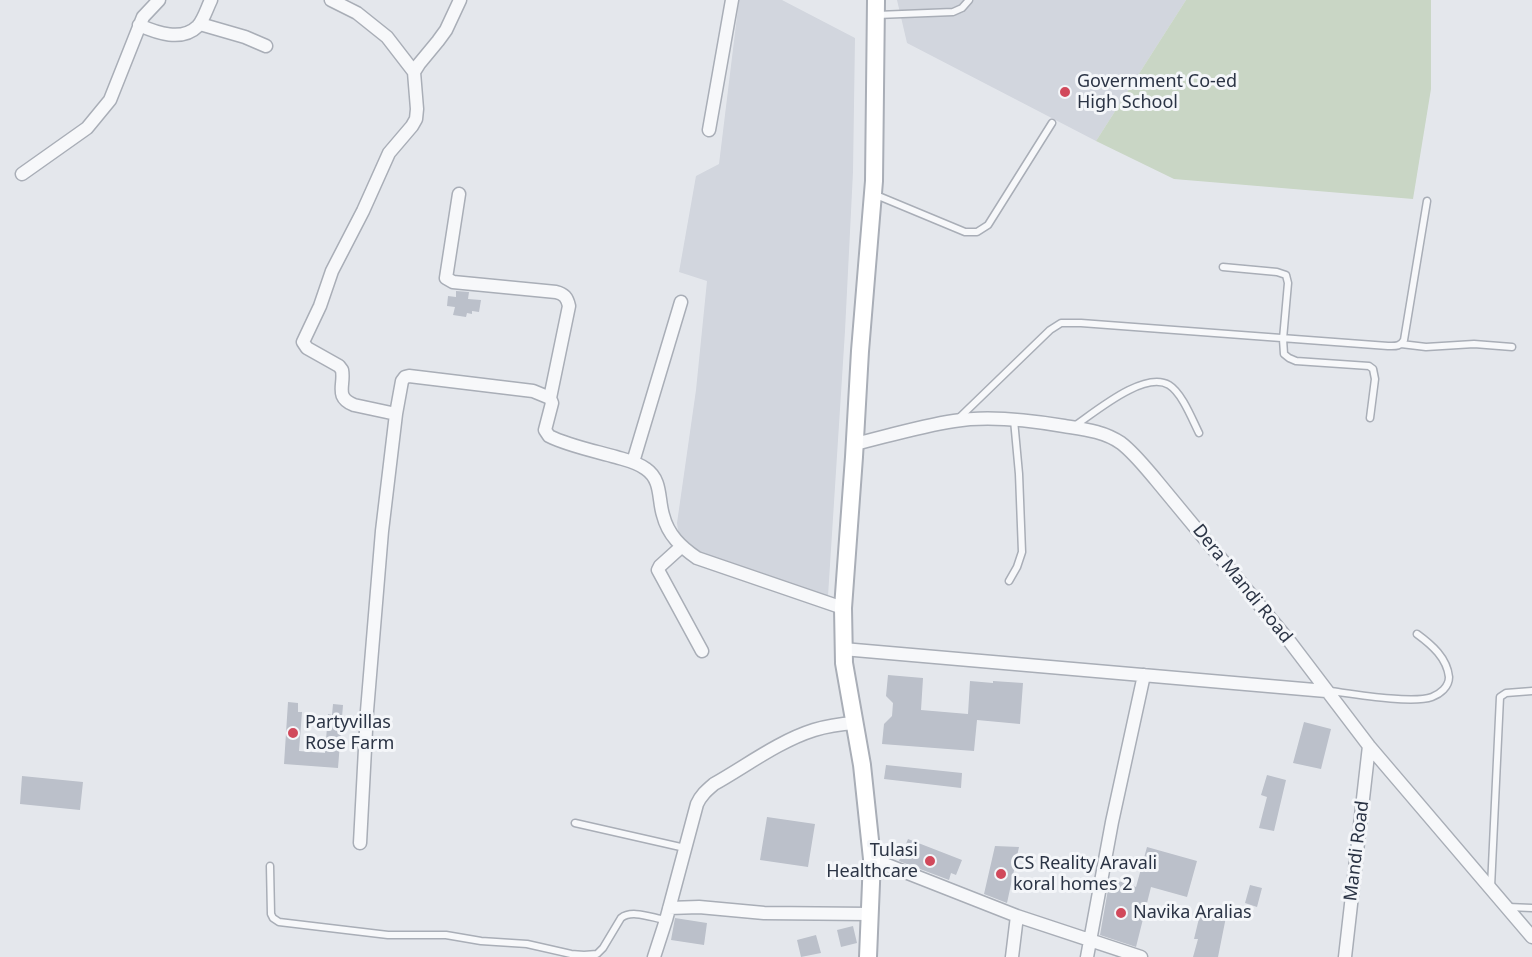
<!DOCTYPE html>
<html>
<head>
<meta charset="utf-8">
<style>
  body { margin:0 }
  canvas { display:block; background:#e4e7ec }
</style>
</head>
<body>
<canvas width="1532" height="957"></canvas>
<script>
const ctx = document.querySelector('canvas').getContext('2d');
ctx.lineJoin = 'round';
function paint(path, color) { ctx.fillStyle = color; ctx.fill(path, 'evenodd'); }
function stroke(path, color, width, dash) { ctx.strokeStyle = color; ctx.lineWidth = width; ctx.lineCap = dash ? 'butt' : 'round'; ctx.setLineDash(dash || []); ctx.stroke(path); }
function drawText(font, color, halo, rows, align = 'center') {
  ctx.font = font + ' "Noto Sans",sans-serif'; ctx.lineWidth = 6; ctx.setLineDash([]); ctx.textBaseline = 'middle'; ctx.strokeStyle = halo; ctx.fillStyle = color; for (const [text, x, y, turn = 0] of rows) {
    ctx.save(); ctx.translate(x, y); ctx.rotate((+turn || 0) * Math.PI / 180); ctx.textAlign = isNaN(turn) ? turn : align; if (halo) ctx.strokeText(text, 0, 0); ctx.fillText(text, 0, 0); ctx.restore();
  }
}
const built = new Path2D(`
  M739,0H782L855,38L853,172L845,331L828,596L692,550L679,538L677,523L696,390L707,281L679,272L696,176L719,164Z
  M897,0H1186L1096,141L907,43Z`);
const green = new Path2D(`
  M1186,0H1431V89L1413,199L1174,179L1096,141Z`);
const building = new Path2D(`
  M456,291L469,292L468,299L481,300L479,312L472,311V314L467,313L466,317L453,315L455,307L447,306L448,296L456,297Z
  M888,675L923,678L921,710L968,714L970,681L993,683V681L1023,683L1020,724L977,720L974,751L882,744L884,724L892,716L893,703L886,696Z
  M288,702L298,703V712H302L299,751L325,753L328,714L332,715L333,704L343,705L338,768L284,764Z
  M1304,722L1331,729L1321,769L1293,763Z
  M886,765L962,773L961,788L884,779Z
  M1267,775L1286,780L1274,831L1259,828L1267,797L1261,795Z
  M22,776L83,782L80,810L20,804Z
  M767,817L815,824L808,867L760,860Z
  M908,839L962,860L956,875L951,873L949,880L899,861Z
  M995,846L1019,847L1007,903L984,894Z
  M1147,847L1197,861L1187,897L1151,887L1136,947L1100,935L1110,878L1136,887Z
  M1250,885L1262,888L1257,907L1245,903Z
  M1201,910L1226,917L1218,957H1193L1198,939H1194Z
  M675,918L707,923L704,945L671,940Z
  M853,926L857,943L841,947L837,930Z
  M816,935L821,953L801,957L797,940Z`);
const lane = new Path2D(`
  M877,15L953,12L962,8L969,0
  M876,195L965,232H977L988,225L1052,123
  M1223,267L1277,272L1286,275L1288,283L1283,339L1284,354L1289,358L1296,361L1369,366L1373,369L1375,379L1370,418
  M1401,344L1426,347L1474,344L1512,347
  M959,418L1050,330L1061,323H1081L1388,346C1395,346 1400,347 1404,340L1427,201
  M1073,427C1094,413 1144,370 1169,385C1182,393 1192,419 1199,433
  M1009,581L1017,567L1022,552L1019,474L1014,420
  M1330,691C1353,694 1412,704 1432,697C1440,694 1449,687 1449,677C1447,658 1432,645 1417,634
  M575,823L685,848
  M270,866L271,914L273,918L279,922L388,935H446L481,941L527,944L571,954L584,955L597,954L603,948L621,918C632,909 652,918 666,920
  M1491,887L1500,697L1506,693L1532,691
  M1508,907L1532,908`);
const street = new Path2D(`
  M331,0L357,13L387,37L414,72
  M200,24L245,37L266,46
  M139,25C157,33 182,42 198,26C204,19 207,8 211,0
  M709,130L732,0
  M22,174L87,128L110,100L143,17L159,0
  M459,194L446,278L453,282L556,292C564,294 567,297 569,306L550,398
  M396,414L354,405C334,397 345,385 342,370L339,366L307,348L303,342L320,306L332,271L363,211L389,153L412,126L416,119L417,109L414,72L419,64L438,41L446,30L460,0
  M855,444C888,436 921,426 954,421C989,415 1029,420 1064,426C1083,429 1104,431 1121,443C1134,453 1145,467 1156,480L1290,642L1369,746L1532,937
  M633,462L681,302
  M681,547L660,566L658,570L702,651
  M843,649L1326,691
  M360,843L367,711L382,531L396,414L402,381L405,377L409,376L533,391L550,398L552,403L545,430L549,436C569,446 595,451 616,457C626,460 637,462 646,469C662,480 658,499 663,515C668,535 681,547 697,558L843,608
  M872,859L1017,916L1141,957
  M669,908L699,907L764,913L870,914
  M654,957L666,920L697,804C701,795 707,790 714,784C746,766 779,741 814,730C827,726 841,724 855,723
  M1012,957L1017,916
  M1087,957L1112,822L1144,675
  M1345,957L1369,746`);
const secondary = new Path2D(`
  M868,957L872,859L862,765L844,663L843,608L854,457L860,351L874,181L876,0`);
const markers = [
  [1065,92,6,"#d1495b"],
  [293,733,6,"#d1495b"],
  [930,861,6,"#d1495b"],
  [1001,874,6,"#d1495b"],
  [1121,913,6,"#d1495b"]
];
const poiNames = [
  ["Government Co-ed",1077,82],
  ["High School",1077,103],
  ["Partyvillas",305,723],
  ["Rose Farm",305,744],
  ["Tulasi",918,851,"right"],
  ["Healthcare",918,872,"right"],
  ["CS Reality Aravali",1013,864],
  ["koral homes 2",1013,885],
  ["Navika Aralias",1133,913]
];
const streetNames = [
  ["Dera Mandi Road",1242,584,51],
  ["Mandi Road",1357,851,-83]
];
paint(built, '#d2d6de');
paint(green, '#c9d6c5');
paint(building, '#bbc0ca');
stroke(lane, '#a9aeb7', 9);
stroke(street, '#a9aeb7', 15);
stroke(secondary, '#a9aeb7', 20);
stroke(lane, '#f7f8fa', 6);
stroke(street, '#f7f8fa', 12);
stroke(secondary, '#fff', 16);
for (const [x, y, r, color] of markers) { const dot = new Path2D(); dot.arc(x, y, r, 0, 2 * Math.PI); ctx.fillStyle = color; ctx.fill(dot); stroke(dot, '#f4f6f9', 2); }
drawText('18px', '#2b3445', '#f4f6f9', poiNames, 'left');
drawText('18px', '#2b3445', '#f4f6f9', streetNames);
</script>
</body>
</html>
